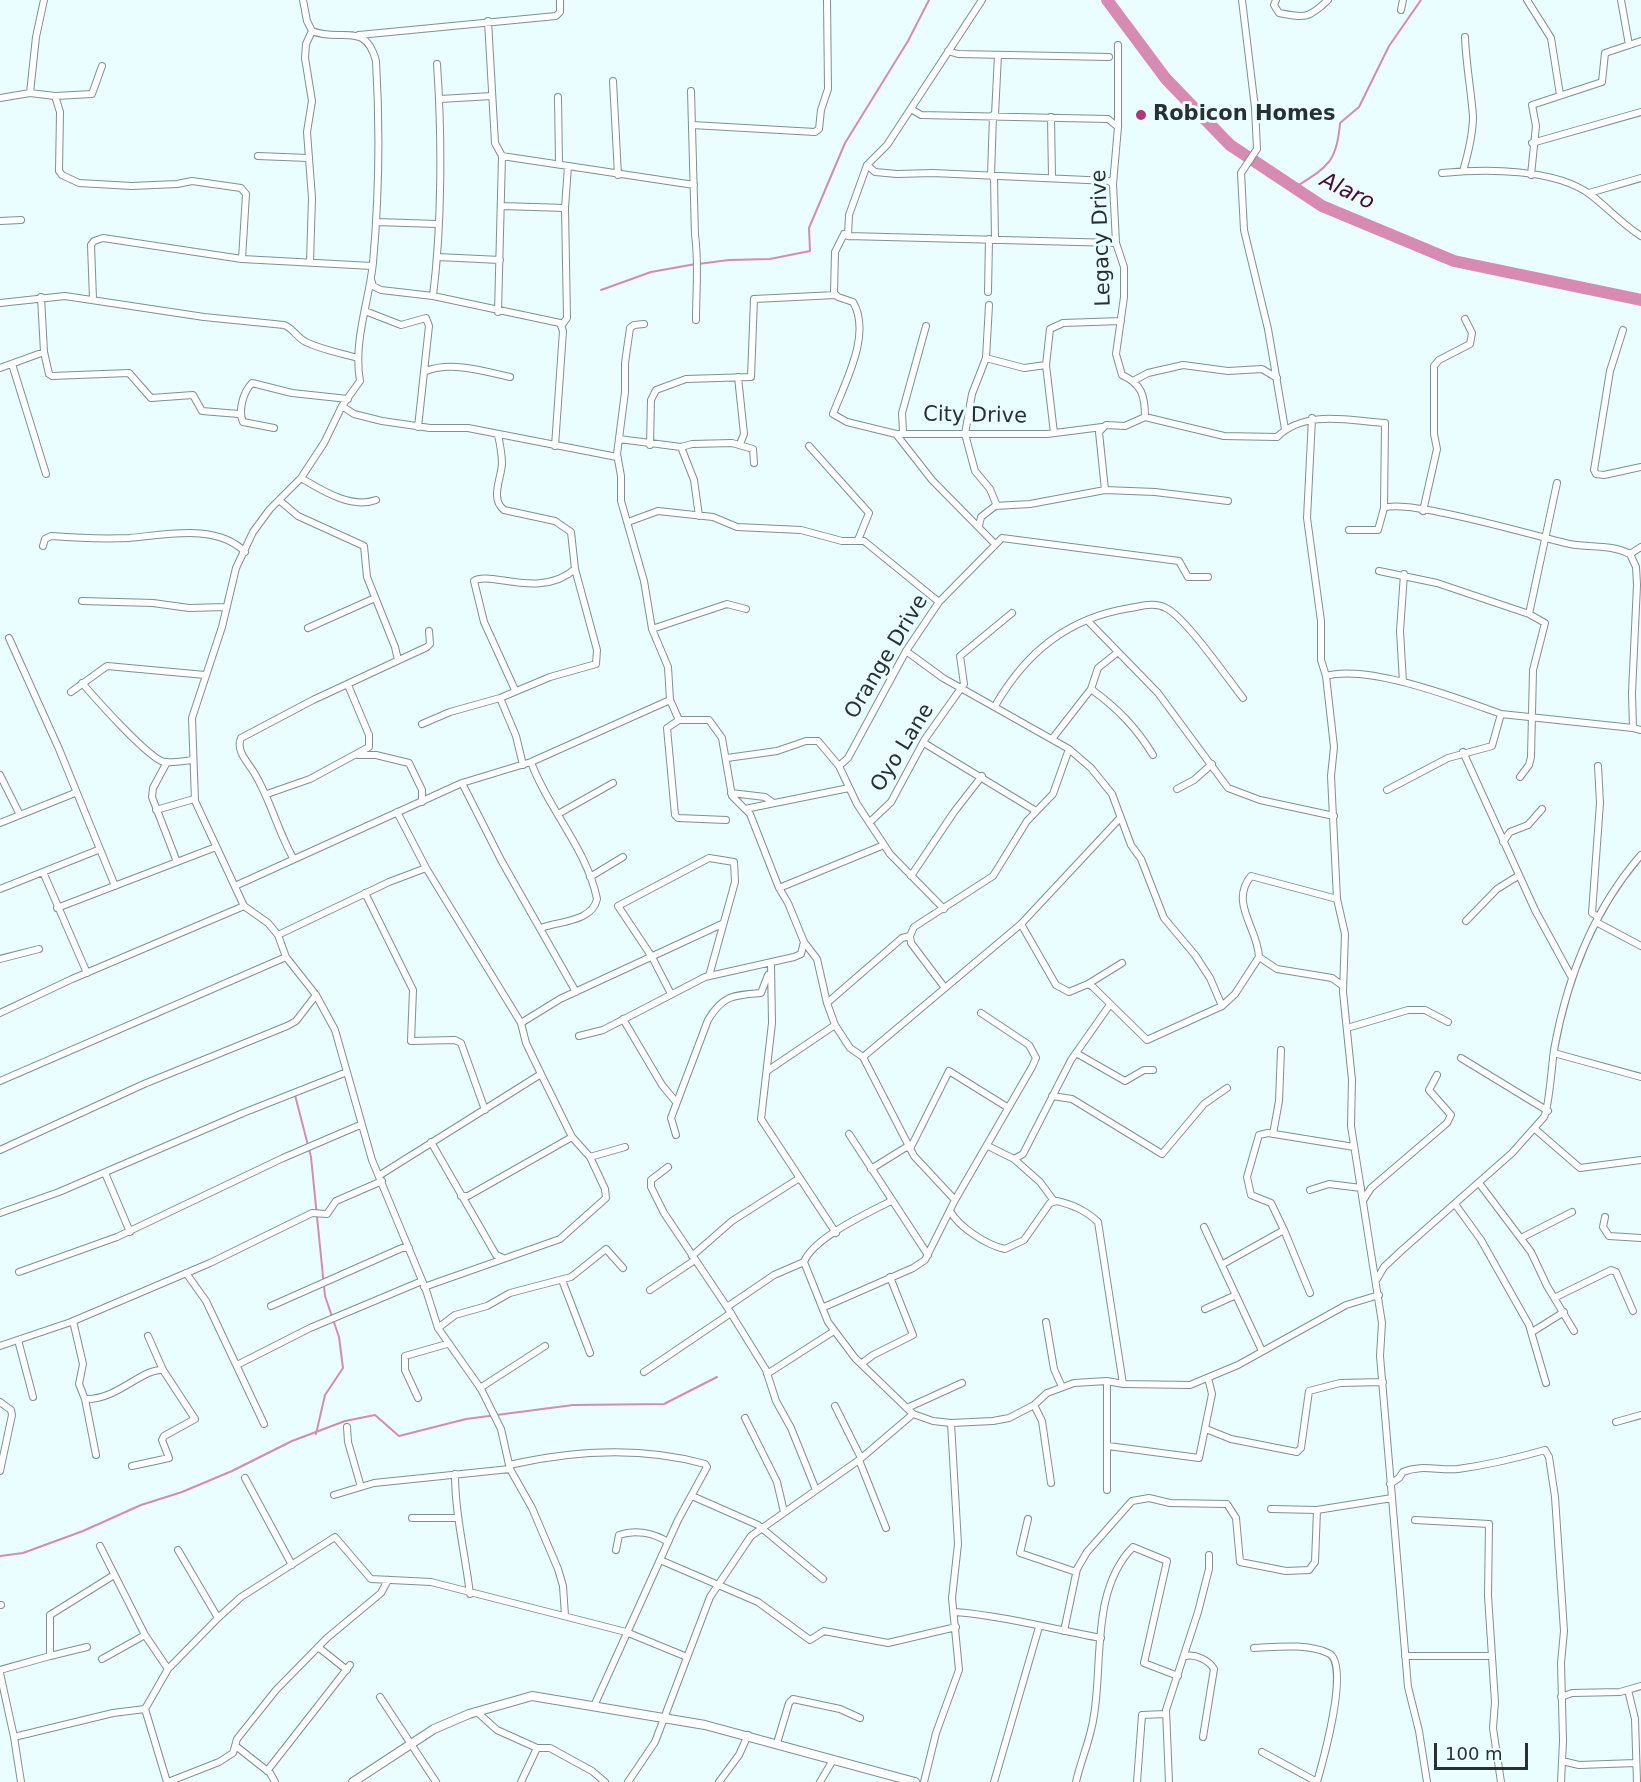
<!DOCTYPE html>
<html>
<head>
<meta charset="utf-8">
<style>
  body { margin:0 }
  #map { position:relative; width:1641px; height:1782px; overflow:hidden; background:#eafdff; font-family:"DejaVu Sans",sans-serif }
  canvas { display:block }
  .scale { position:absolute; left:1434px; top:1743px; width:94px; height:27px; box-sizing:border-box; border:3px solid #283132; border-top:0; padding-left:8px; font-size:18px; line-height:21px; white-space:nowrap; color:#283132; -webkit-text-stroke:4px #eafdff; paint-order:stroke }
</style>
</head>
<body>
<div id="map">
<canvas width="1641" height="1782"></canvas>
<div class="scale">100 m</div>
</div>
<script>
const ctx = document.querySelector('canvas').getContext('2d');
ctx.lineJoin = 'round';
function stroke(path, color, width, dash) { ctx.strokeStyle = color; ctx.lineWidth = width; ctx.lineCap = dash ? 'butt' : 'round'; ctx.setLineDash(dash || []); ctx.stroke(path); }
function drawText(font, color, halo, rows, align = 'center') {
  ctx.font = font + ' "DejaVu Sans",sans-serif'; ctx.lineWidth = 6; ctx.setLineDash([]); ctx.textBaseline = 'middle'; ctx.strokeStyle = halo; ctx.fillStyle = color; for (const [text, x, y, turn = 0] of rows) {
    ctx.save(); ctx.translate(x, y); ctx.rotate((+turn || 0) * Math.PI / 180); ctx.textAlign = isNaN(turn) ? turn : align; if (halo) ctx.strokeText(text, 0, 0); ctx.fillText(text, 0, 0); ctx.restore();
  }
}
const stream = new Path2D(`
  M1294,188C1327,167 1337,163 1340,123L1359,107L1389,46L1421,0
  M601,290L651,272L690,265L729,260L770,259L810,251L809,228L845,143L908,41L929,0
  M295,1095L311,1157L325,1296L339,1337L343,1368L325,1395L316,1434
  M0,1556L23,1553L83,1531L141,1505L182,1492L232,1471L292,1441L345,1421L375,1415L399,1436L466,1419L573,1405L664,1404L717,1377`);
const river = new Path2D(`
  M1107,0L1166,79L1230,145L1322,206L1454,261L1641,300`);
const street = new Path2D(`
  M303,0L307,21L312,31C341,43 365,20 376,61C380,128 379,196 373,263C369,302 353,341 360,381L342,406L324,443L301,478L270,509L253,532L236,568L222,627L192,718L195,801L244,906L268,923L278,935L286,957L316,995L335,1030L372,1160L426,1290L438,1328L481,1389L501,1429L510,1469L532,1508L558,1569L563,1586L565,1616
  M1242,0L1255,108L1257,149L1241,173L1244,230L1268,329L1285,429
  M1276,0L1274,5L1279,13C1305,18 1308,19 1328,0
  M1527,0L1551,38L1560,95
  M1621,0L1629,45
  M1401,10L1403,0
  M488,21L495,143L502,156L498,312
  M359,35L556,16L560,12V0
  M1118,45V127L1113,184L1116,243L1124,267V297L1116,354L1122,375C1142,384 1145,396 1145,417
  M948,51L958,54L1109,57
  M613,81L618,175
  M691,91L695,235C699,263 696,291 696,320
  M30,93L36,37L44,0
  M55,96L60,112L59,171L62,175L79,183L132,186L177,184L192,181L241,188L246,194L242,259
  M558,97L559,164
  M0,98L30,93L55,96L92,94L102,66
  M440,99L492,96
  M911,109L921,115L1108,119L1118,127
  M995,115L998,55
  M1051,117L1052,178
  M692,125L815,132L819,129L821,110L828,89L827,0
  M1532,143L1641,112
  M258,156L308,158
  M502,156L694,185
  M867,165L875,172L897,174L933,173L1109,181L1113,184
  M1463,171C1468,154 1473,134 1473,116C1471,90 1466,64 1465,37
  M1442,173C1485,169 1555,168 1591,195C1608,208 1623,225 1641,236
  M1531,175L1536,126L1532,105L1602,82L1605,53L1641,41
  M991,176L993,115
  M994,176L995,239
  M1589,193L1641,178
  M502,206L565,208
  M0,221L21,220
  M376,222L437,224
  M848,236L1116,243
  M438,257L500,260
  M310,262L312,198L307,132L312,101L305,58L306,44L312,31
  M371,279L373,286L381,290L433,296L560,323L563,331L555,446
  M988,292L989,239
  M433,296C442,224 442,136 437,64
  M41,297L44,352
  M93,299L91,245L94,241L103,238L242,259L372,266
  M0,303L65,296L204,317L284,325C293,328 297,338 306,342C322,350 341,353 358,358
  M365,311L401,325L426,318L429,326L418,427
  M562,325L567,318L565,208L568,166
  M1623,330L1610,371L1594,470L1596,474L1604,475L1641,467
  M986,358L989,305
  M12,364L46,474
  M0,368L44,352L49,374L52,376L129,373L151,398L193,395L202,411L239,414
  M426,371C451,361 484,371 510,377
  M738,377L744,434L740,444
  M1133,381L1148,373L1183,365L1228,371L1262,369L1277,378
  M342,406L354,414L382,421L430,428H468L617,457
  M1145,417L1224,436L1277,437C1306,409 1349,421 1385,423L1384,508L1378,530H1349
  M1312,418L1307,518L1321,621V660L1326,676L1334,747L1331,776L1337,899
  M274,428L243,422C238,411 243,392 252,383L292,393L348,399
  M903,432L902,413L926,326
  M1054,433L1046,365L1050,329L1063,323L1121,321
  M896,434L847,422L833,414C845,382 872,334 853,302L838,297L834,293L835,252L844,234L848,236L849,215L867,165L887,145L982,0
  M896,434H1047L1102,427
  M896,434L932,480L995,544
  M619,439L681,447L692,444L732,443L753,449L754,463
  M650,445L651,400L656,390L686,379L751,377L754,299L836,295
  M809,446L869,513L858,540
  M681,447L694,480L699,516
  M301,478C323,491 351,509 376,500
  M1105,490L1155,492L1228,501
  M279,500L298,516L364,546L367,577L395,647L398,660
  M997,506L990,489L975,471L965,434L972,394L986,358L1024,368L1046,365
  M1384,508C1407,498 1539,537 1570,544C1590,548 1611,544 1630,554L1636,567L1637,585L1632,693L1633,728L1641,730
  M1423,511L1437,449L1434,434V366L1439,360L1470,344L1472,333L1465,319
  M628,522L658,511L713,517L737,527L801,530L842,541H864L939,602
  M979,526L981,517L995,506L1030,504L1105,490L1099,432L1106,425L1125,426L1145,417
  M43,546L45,539L51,536C77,538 103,539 129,538C165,535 217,523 245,552
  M1630,554L1641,547
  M1379,571L1437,583L1529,614L1557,483
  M82,601L153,603L189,608L225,607
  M1087,620L1158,693L1228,788L1260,800L1334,816
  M308,628L375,598
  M652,629L727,604L746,609
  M9,638L59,749L115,886
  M906,651L943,678L1069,749L1091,768L1112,794L1131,845L1141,859L1164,918L1195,955L1210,978L1222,1006
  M1326,676C1369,664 1459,699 1501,714
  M1403,682L1400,631L1404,574
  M82,683C95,698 148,758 164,762C173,763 184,761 192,760
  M1091,689C1117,708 1136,727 1153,755
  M515,690L484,622L474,581C489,570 540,600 575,569
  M71,692L107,666L205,675
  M500,698L516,736L523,765
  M995,706C1026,652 1068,618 1130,608C1142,606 1155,602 1166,608C1186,618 1227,678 1243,698
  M679,720L667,728L675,815L678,818L726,820
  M422,724L450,712L500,698L550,677L596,664L597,650L575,569L571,532L555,521L504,510C490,499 501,479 502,464C502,454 500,444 498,435
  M1052,739L1091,689L1098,668L1118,652
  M924,743L1036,811
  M1463,752L1535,910L1572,978
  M358,755H376L409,763L422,790V802
  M727,758L777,751L806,741H818L839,766L857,804L890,854L944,909
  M167,762L153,788L152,797L177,862
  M531,762C548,809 587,849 597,899C592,922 559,921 541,928
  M839,766L848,758L906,651L939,602L1002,538L1179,561L1188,577H1208
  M1598,766L1600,803L1592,913L1598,917
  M0,775L20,815
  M1520,777L1529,765L1531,757L1533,670L1545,623L1529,614
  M462,783L501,860L576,992
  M1177,789L1194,780L1212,764
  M1387,790L1448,758L1492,746L1501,714L1633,728
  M731,793L765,797L772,802
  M267,794L310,779L369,747V735L348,685
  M745,809L849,788
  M156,810L194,799
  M558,814L613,783
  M870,822L891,802L925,739L964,684L960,656L1012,613
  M0,823L75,793
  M1503,842L1510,832L1528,825L1542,809
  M293,858C278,831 271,802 256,776C250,764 235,752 241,738L313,700L427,647L430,644L429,631
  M43,872L87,973
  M911,876L954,812L982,776
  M590,877L623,857
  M235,886L462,783L531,762L670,700
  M779,888L884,845
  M0,889L98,850
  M365,893L413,990L411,1041L455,1040L461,1043L485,1110
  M57,908L216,847
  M1466,921L1497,889L1518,876
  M1596,922L1641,946
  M1021,924L1056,985L1069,992L1088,984L1093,987L1147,1040L1222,1006L1235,994L1259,957C1258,928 1229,903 1251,876L1337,899L1345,934L1343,992L1352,1080L1351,1126L1382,1323L1380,1356L1408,1687L1419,1731L1427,1782
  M278,935L389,882L426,868
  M804,942L817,959L827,1003
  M1259,957L1277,969L1332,978L1343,986
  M0,959L39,949
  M771,964L772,1023L761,1119L836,1233
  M1088,984L1122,963
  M945,988L911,943L910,936L914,927L993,876L1027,821L1053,794L1069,749
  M671,994L652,957L618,906L709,858L734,862L735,882L709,976
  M0,1013L72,979L244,906
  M623,1019L662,1085L676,1102
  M521,1023L560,999L722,924
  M835,1025L827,1003L902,938L910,936
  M1347,1028L1408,1010H1425L1448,1022
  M579,1036L603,1030L705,977L794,957L801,954L804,942L788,903L779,888L750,814L732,796L722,738L709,720H679L670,700L668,667L652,629L644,581L621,501V476L617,454L625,392V363L630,328L634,325L644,324
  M1076,1053L1125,1081L1144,1070H1153
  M1554,1053L1641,1077
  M863,1057L1021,924L1120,818
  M1461,1058L1548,1111
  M767,1071L835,1025L850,1048L863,1057L914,1156L955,1200
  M0,1081L286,957
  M1052,1096L1072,1099L1162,1154L1204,1104L1227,1088
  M1535,1129L1580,1168L1641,1160
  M849,1134L928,1255
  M1273,1134L1279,1101L1281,1050
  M676,1135L671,1118L708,1020C723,995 734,995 761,993L768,975
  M431,1142L496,1255L503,1258
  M988,1146L1014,1159L1023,1154L1071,1060L1109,1006
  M910,1149L949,1071L1007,1107
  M0,1150L144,1084L287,1026L296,1021L316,995
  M590,1157L625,1147
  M1014,1159L1040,1182L1054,1201
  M668,1167L651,1180V1187L664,1213L727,1307L766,1370L776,1401L791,1428L816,1490
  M871,1169L908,1146
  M105,1173L130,1232
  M380,1175L541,1074L526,1043L521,1023L426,868L397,812
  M1479,1183L1531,1252L1547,1286L1574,1331
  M1310,1190L1329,1184L1361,1188
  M461,1196H468L572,1137
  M1364,1199L1371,1188L1447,1123L1451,1115L1429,1090L1437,1075
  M891,1201C868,1213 813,1238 804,1262L828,1322L855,1358L913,1414L933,1421L951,1423L993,1421L1009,1418L1034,1405L1047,1393L1074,1383L1107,1381L1123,1384L1190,1385L1238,1365L1346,1305L1379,1295
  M1455,1204L1481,1240L1529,1325L1546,1383
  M950,1211C959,1227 986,1245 1005,1249L1024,1240L1050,1203L1057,1201C1073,1205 1085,1210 1098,1222L1123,1384
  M0,1213L59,1192L243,1113L347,1072
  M1605,1217L1603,1227L1609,1236L1641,1238
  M1204,1227L1262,1351
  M1284,1230L1310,1293
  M1521,1238L1572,1212
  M692,1256L732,1221L798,1179
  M1223,1264L1284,1230L1271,1203L1251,1195L1247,1177L1259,1135L1268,1133L1354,1147
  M19,1272L117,1237L283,1158L360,1125
  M186,1273L206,1301L264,1424
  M1377,1279L1384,1267L1401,1251L1512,1153L1544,1117C1549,1109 1552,1063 1554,1050C1567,978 1593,910 1641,855
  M562,1280L590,1353
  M424,1287L560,1239L606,1198L605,1189L590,1157L572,1137L541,1074
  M650,1290L695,1260
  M1556,1297L1611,1270L1616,1272L1633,1311
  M271,1306L402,1248H409
  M727,1307L774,1275L804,1262
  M824,1307L913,1268L925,1260L955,1200L1032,1067L1036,1058L1029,1045L981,1013
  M1205,1309L1236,1295
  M73,1321L83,1364L79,1384L85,1399L96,1455
  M1046,1322L1054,1369L1062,1387
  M438,1328L455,1315L487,1306L510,1293L571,1277L606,1249L623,1268
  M1532,1332L1564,1312
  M18,1340L33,1397
  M0,1346L71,1322L210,1263L312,1213L327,1214L336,1201L382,1181
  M861,1364L873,1355L913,1335L890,1277
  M237,1365L310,1328L422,1281
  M644,1372L731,1313
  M767,1374L834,1331
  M480,1388L545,1346
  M418,1398L405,1370V1356L447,1344
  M85,1399C116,1401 142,1368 163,1370
  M0,1402L11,1410L12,1415L0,1471
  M1034,1405L1042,1421L1051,1483
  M835,1406L861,1458
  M907,1408L962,1383
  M745,1418L777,1482L784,1512
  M1616,1422L1641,1415
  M347,1427L348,1442L361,1487
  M1206,1429L1231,1439L1297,1452L1301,1448L1309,1391L1340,1383L1383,1382
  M1108,1446L1199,1458L1212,1394L1208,1378
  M859,1460L886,1528
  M509,1465C575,1450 640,1446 705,1464L707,1467L678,1520L594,1706
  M132,1466L169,1458L162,1440L164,1436L195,1419L163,1370L148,1336
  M455,1474C455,1514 465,1553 470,1594
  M245,1478L292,1565
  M1390,1484L1399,1478L1403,1472C1422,1464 1439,1471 1458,1469C1487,1465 1517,1458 1545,1450L1549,1457L1555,1497L1564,1631L1561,1663L1563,1741L1561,1782
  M1107,1490V1381
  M334,1495L374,1483L510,1469
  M692,1496L758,1525L823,1579
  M1271,1509L1317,1510L1392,1498
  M412,1518H457
  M1028,1519L1020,1553L1076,1572
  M1415,1520L1489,1524L1488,1596L1495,1702L1493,1728L1501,1782
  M100,1546L145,1635L168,1669
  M178,1550L218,1618
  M616,1550L619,1535C635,1529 654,1533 668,1542
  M660,1560L758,1602L810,1640L824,1631L888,1643L956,1627
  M0,1605H1
  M955,1612C1004,1616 1052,1629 1101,1638
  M1064,1631L1077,1569L1087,1552L1132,1501L1149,1498L1170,1503L1227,1504L1236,1518L1240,1562L1286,1571L1309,1570L1315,1562L1317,1510
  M318,1647L347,1670
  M1254,1648C1277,1647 1306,1643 1328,1653C1351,1662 1323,1761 1317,1782
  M50,1656L87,1647
  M1186,1656C1195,1654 1209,1660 1214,1669L1203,1737
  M1405,1656H1492
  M102,1659L145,1635
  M0,1670L50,1656V1615L114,1575
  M0,1673L14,1737L21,1782
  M1628,1690L1635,1719L1637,1782
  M380,1697L436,1782
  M1561,1697L1572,1693L1620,1692L1641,1686
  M145,1709L167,1782
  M476,1711L497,1730L537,1748H550L592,1771L605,1782
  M14,1737L113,1713L145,1709L168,1669L218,1618L241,1597L335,1537L371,1579L431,1582L626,1632L687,1657
  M777,1743L789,1703L793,1699L840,1709L860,1718
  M237,1747L270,1773L275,1782
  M1262,1752L1317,1782
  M1562,1761L1579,1765L1636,1763
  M267,1771L350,1665
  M168,1782L219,1762L233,1753L237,1739L276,1690L327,1638L381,1593L388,1580
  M521,1782L537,1748
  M628,1782L655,1742L710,1597L751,1536L859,1460L913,1414
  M719,1782L739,1755L748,1735
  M820,1782L833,1760
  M924,1782L936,1733L959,1670L952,1598L958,1544L951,1423
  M994,1782L1039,1627
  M1076,1782C1081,1759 1091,1739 1094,1715C1103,1661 1091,1590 1133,1547L1167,1561L1144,1663L1178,1676
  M1137,1782L1142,1715L1166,1714
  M1169,1782L1166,1710L1198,1612L1209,1569V1555`);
const secondary = new Path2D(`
  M353,1782L434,1729L469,1714L532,1696L705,1725L915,1782`);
const markers = [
  [1141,115,6,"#b3337f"]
];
const poiNames = [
  ["Robicon Homes",1153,115]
];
const streetNames = [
  ["Legacy Drive",1102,238,-92],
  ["City Drive",975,416,1],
  ["Orange Drive",887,657,-59],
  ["Oyo Lane",903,748,-58]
];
const waterNames = [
  ["Alaro",1347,192,26]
];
stroke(stream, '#d88bb2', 2);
stroke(river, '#d88bb2', 12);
stroke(street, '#7c9194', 8);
stroke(secondary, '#7c9194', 10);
stroke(street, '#fff', 6);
stroke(secondary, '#fff', 8);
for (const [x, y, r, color] of markers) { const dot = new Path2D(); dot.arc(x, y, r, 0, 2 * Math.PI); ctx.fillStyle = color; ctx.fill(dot); stroke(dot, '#eafdff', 2); }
drawText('bold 21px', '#283132', '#eafdff', poiNames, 'left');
drawText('21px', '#283132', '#eafdff', streetNames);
drawText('italic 22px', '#4c0732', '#eafdff', waterNames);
</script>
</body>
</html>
